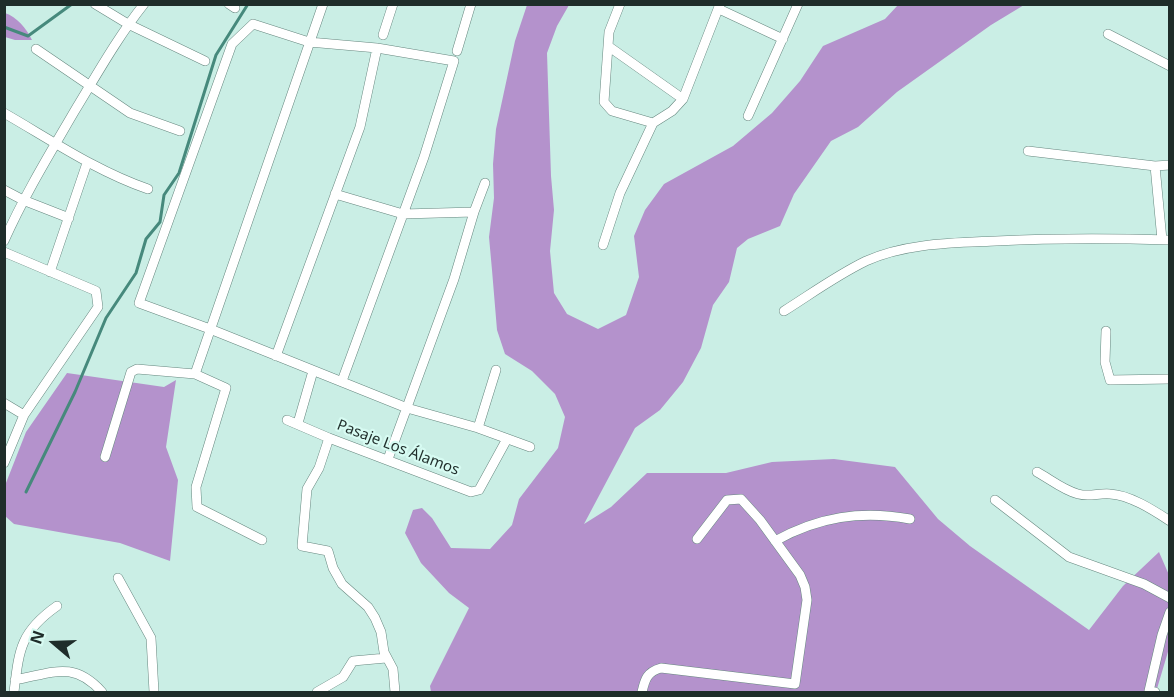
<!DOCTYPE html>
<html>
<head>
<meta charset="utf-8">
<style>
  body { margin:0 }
  #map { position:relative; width:1174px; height:697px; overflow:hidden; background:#caeee5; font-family:"Noto Sans",sans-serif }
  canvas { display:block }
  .frame { position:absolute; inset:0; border:6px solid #1f2d2a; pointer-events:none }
  .north { position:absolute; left:24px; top:613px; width:60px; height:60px; -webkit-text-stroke:4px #d7fbf2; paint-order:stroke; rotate:289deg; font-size:16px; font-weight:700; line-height:24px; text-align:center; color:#1f2d2a }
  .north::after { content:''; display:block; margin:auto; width:21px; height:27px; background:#1f2d2a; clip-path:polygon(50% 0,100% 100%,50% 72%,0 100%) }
</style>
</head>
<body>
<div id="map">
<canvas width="1174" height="697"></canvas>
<div class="frame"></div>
<div class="north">N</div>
</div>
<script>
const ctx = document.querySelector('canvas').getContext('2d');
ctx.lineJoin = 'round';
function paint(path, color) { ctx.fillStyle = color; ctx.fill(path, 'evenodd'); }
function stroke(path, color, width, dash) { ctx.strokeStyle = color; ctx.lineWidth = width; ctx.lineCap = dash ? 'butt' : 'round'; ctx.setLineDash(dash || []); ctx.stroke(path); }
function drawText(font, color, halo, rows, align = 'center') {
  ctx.font = font + ' "Noto Sans",sans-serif'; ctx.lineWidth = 4.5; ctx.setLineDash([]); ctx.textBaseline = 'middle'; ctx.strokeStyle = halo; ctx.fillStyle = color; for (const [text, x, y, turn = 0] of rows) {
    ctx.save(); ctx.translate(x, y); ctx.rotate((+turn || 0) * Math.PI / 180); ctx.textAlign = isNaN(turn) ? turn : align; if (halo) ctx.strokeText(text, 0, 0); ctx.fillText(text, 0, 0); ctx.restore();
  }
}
const forest = new Path2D(`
  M527,5H569L557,26L547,53L551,176L554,210L550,251L554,293L567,314L598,329L626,315L639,277L634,236L645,210L664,184L733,146L772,113L800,81L823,46L885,19L898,5H1024L991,25L897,92L858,127L831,141L794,194L780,226L748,239L737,248L729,282L713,305L701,348L683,382L660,410L635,428L584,524L611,507L647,473H726L772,462L834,459L895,467L938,519L970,546L1089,630L1123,586L1159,552L1169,575L1170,645L1156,692H431L430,686L469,608L449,593L421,563L405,533L413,510L422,508L432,518L451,548L490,549L512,525L519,499L558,448L565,417L555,394L532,371L505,354L497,330L492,270L489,237L494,198L493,164L496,129L515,41Z
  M5,13C17,17 26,28 32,40H15L5,37Z
  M67,373L164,387L176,380L166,447L178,480L170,561L120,543L14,524L5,516L4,488L26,432Z`);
const stream = new Path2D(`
  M4,27L28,36L72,4
  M26,492L75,392L106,318L136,273L146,239L160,222L164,195L179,173L216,55L248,4`);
const minor = new Path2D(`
  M95,4L128,24L205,61
  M229,4L235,8
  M620,4L609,32L604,102L612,111L653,123
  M719,9L783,39
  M1108,34L1170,66
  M383,35L393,4
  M608,46L683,99
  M36,49L130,113L180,131
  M457,51L471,4
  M4,113C51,140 96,171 148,189
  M748,116L798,4
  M1028,151L1155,166L1170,165
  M1155,166L1162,240
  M4,190L23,200L69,218
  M335,194L403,214L474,212
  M4,241C24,196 49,155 74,112C96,76 117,38 144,4
  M603,245L620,193L653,123L672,111L683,99L720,4
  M4,252L96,291L98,307L24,415L4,463
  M50,272L87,163
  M784,311C811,294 837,275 866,261C906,243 953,243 996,241C1054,238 1111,238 1170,240
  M1106,331L1105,362L1110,380L1170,379
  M276,356L360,127L377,48
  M342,381L424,157L454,61L377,48L309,42L253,24L232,44L139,303L210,329L407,408L478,428L530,447
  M4,403L24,415
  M287,420L329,438L471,492L479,490L507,439
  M298,423L313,371
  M478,428L496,370
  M329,438L319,468L307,489L302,546L328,551L333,568L342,584L368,607L375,618L381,632L384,652L393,669L395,692
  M105,457L131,372L137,369L195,374
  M388,459L454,279L474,212L485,183
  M1037,472C1050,479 1063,490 1078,494C1089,497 1099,493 1110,494C1130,495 1153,510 1170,521
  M995,500L1069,557L1144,584L1170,598
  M262,540L197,507L196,487L226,388L195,374L323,4
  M775,541C818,517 861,510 910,519
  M118,578L151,638L154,692
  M15,680C53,673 73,660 102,692
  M14,692C19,650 20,632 57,606
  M317,692L343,677L353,661L386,658
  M642,692C645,679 647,672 661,668L795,684L807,600L805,587L800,575L760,520L741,499L727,500L697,539
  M1155,692L1149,691L1162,635L1170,612`);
const streetNames = [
  ["Pasaje Los Álamos",398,448,21]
];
paint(forest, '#b492cc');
stroke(stream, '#46897c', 3);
stroke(minor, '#66877f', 10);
stroke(minor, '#fff', 9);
drawText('15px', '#1f2d2a', '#d7fbf2', streetNames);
</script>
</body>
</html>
